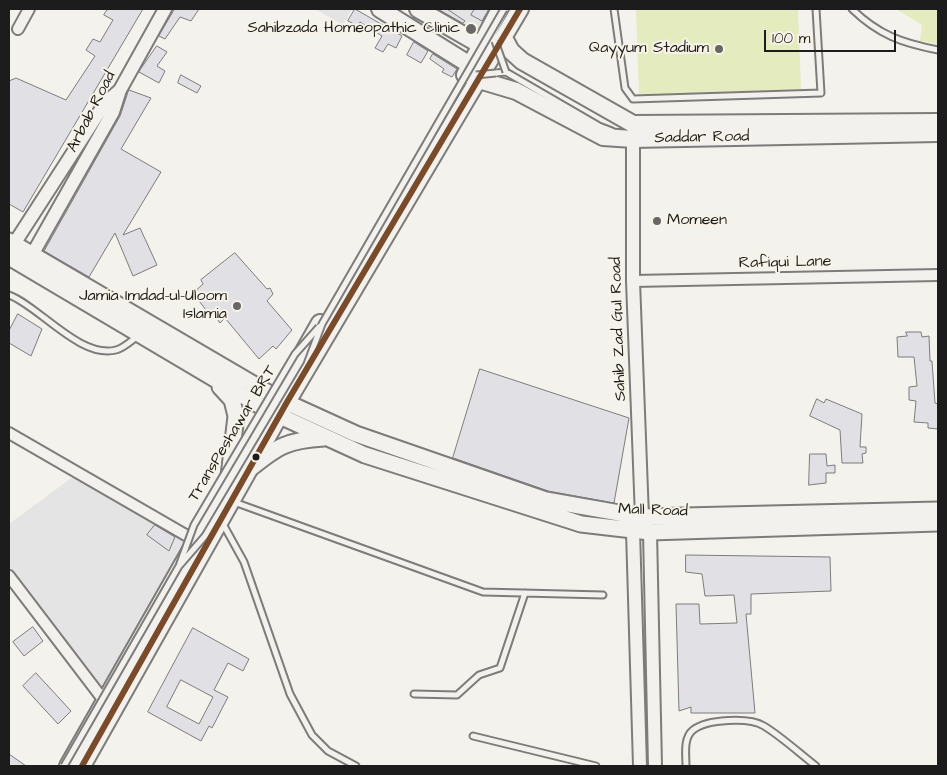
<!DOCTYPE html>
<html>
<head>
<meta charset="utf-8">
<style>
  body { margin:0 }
  #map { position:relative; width:947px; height:775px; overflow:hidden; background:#f4f2ec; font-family:"Architects Daughter",sans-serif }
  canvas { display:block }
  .frame { position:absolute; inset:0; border:10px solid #1c1c1c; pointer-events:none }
  .scale { position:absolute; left:764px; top:30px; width:132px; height:22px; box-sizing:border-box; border:2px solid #1c1c1c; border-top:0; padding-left:6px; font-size:15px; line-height:18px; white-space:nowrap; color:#1c1c1c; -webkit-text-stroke:4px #f7f3e8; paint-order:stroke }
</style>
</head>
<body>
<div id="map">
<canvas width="947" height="775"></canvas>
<div class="frame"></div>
<div class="scale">100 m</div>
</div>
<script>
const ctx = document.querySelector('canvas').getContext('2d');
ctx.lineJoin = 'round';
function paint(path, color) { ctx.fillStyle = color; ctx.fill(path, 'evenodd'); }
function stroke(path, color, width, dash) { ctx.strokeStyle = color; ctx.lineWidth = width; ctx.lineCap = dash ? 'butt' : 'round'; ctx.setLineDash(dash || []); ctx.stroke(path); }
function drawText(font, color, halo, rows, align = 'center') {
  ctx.font = font + ' "Architects Daughter",sans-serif'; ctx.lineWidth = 4; ctx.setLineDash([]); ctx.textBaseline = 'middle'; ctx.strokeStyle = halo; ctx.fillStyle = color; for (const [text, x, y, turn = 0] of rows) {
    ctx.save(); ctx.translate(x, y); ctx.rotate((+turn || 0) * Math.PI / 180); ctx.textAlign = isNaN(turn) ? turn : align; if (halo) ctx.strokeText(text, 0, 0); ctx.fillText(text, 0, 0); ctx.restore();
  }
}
const built = new Path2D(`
  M315,9H352L343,25Z
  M417,9H499L479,44Z
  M78,473L196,541L105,702L9,573V524Z`);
const green = new Path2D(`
  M636,9H798L801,89L639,95Z
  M896,9H938V44L920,41L922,25Z`);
const building = new Path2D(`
  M108,9H143L23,212L9,204V81L16,78L66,100L95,56L86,50L93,39L100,42L113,20L104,15Z
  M175,9H199L191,21L180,17L165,39L159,36Z
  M355,9L402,36L396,48L388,44L383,52L375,48L382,36L360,22L358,26L348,21Z
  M438,9H447L465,21L463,23Z
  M475,9H489L482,21L471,15Z
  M414,42L428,51L421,63L407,55Z
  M157,46L167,52L157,66L165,71L159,83L139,72Z
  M433,54L457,69L452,77L442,72L444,69L430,59Z
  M181,75L201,86L197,93L178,83Z
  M129,90L151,98L121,149L161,172L123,235L140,228L157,265L133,276L115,233L89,277L44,251L120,116Z
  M235,253L267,289L270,288L273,294L267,301L292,330L276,349L273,346L259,359L225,318L220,323L212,312L209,314L193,293L203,284L201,280Z
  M18,314L42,329L31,356L9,343V331Z
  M906,332H921L922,337L929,336L930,361H932L935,403L938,404V429L928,428V423L914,422L916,401L909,400V387L917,386L914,357H898L897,337L907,336Z
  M480,369L629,418L614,503L548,491L453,458Z
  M817,399L824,403L826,399L862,414L860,447H866V453L862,454L863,463H842L840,430L810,416Z
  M810,454H826L827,466L835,465V473H826V483L809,485Z
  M155,525L175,537L169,551L147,535Z
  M686,555L830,557L831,591L751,594V614H746L755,713H691V707L679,711L676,604H699L700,624L737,623L734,595L705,596L702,574L686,572Z
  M33,627L43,641L24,656L13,642Z
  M193,628L249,659L243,671L228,663L214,690L228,697L212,728L209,726L201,741L148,712ZM181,680L213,697L199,724L167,707Z
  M36,673L71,711L58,724L23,686Z
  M9,754L26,766H9Z`);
const service = new Path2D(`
  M614,9L625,88L633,99L821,93L816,9
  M852,9C879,35 902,43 938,50
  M496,73L506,72L599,126L612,131
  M9,295C39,306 80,359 116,350C124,348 132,340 138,336
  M234,502L483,592L603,595
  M223,524L244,562L290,694L312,735L328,751L356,766
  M414,694L457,695L479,675L500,668L525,593
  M473,736L596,766
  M686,766C686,755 683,738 693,730C707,719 749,717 764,726C782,737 799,753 816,766`);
const minor = new Path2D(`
  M18,29L29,9
  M633,281L938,275
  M9,433L196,541
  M9,576L105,702`);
const tertiary = new Path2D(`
  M633,139V281L642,517L650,532L655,766
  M9,246L14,244L105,103L120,90
  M32,255L113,112L120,90L165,9
  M638,524L633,531L640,766`);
const secondary = new Path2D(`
  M9,241L277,398L356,434L546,500L642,517L938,510
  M9,257L269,411L365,455L581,524L650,532L938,523
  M220,387L232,400L236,416L229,476
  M251,468C278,446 288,440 324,438`);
const primary = new Path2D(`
  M380,9L470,65
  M418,9L479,44
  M504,38L511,51L522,61L633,124L938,122
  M465,75L500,9
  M479,80L516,91L603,137L633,139L938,133
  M68,766L320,323
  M82,766L287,402L520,9`);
const serviceBridge = new Path2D(`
  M495,41L506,72
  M476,75L496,73
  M179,566L205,536L307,364L322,324L504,9
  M64,766L179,566L194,525L295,354L319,327`);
const bus1 = new Path2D(`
  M82,766L287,402L520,9`);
const markers = [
  [471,29,6,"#686765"],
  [719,49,5,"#686765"],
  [657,221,5,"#686765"],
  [237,306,5,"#686765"],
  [256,457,4.5,"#1c1c1c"]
];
const poiNames = [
  ["Sahibzada Homeopathic Clinic",460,29],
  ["Qayyum Stadium",709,49],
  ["Momeen",667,221,"left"],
  ["Jamia Imdad-ul-Uloom",227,297],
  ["Islamia",227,315]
];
const streetNames = [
  ["Arbab Road",92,112,-63],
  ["Saddar Road",702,138,-1],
  ["Rafiqui Lane",785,263,-1],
  ["Sahib Zad Gul Road",619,329,-92],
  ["TransPeshawar BRT",233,434,-59],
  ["Mall Road",653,511,2]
];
paint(built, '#e5e4e4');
paint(green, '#e4ecbf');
paint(building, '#e0e0e5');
stroke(building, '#7d7c7a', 1);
stroke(service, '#7d7c7a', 9);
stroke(minor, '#7d7c7a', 14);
stroke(tertiary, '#7d7c7a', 16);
stroke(secondary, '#7d7c7a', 19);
stroke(primary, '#7d7c7a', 20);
stroke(service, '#f2f1ed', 5);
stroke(minor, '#f2f1ed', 10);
stroke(tertiary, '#f2f1ed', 12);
stroke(secondary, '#f2f1ed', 15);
stroke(primary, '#f2f1ed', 16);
stroke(serviceBridge, '#7d7c7a', 9, []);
stroke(serviceBridge, '#f2f1ed', 5);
stroke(bus1, '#7a4b2a', 6);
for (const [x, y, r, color] of markers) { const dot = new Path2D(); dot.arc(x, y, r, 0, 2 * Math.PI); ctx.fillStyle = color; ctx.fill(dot); stroke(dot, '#f7f3e8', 2); }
drawText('16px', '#1c1c1c', '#f7f3e8', poiNames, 'right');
drawText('16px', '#1c1c1c', '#f7f3e8', streetNames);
</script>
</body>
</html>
